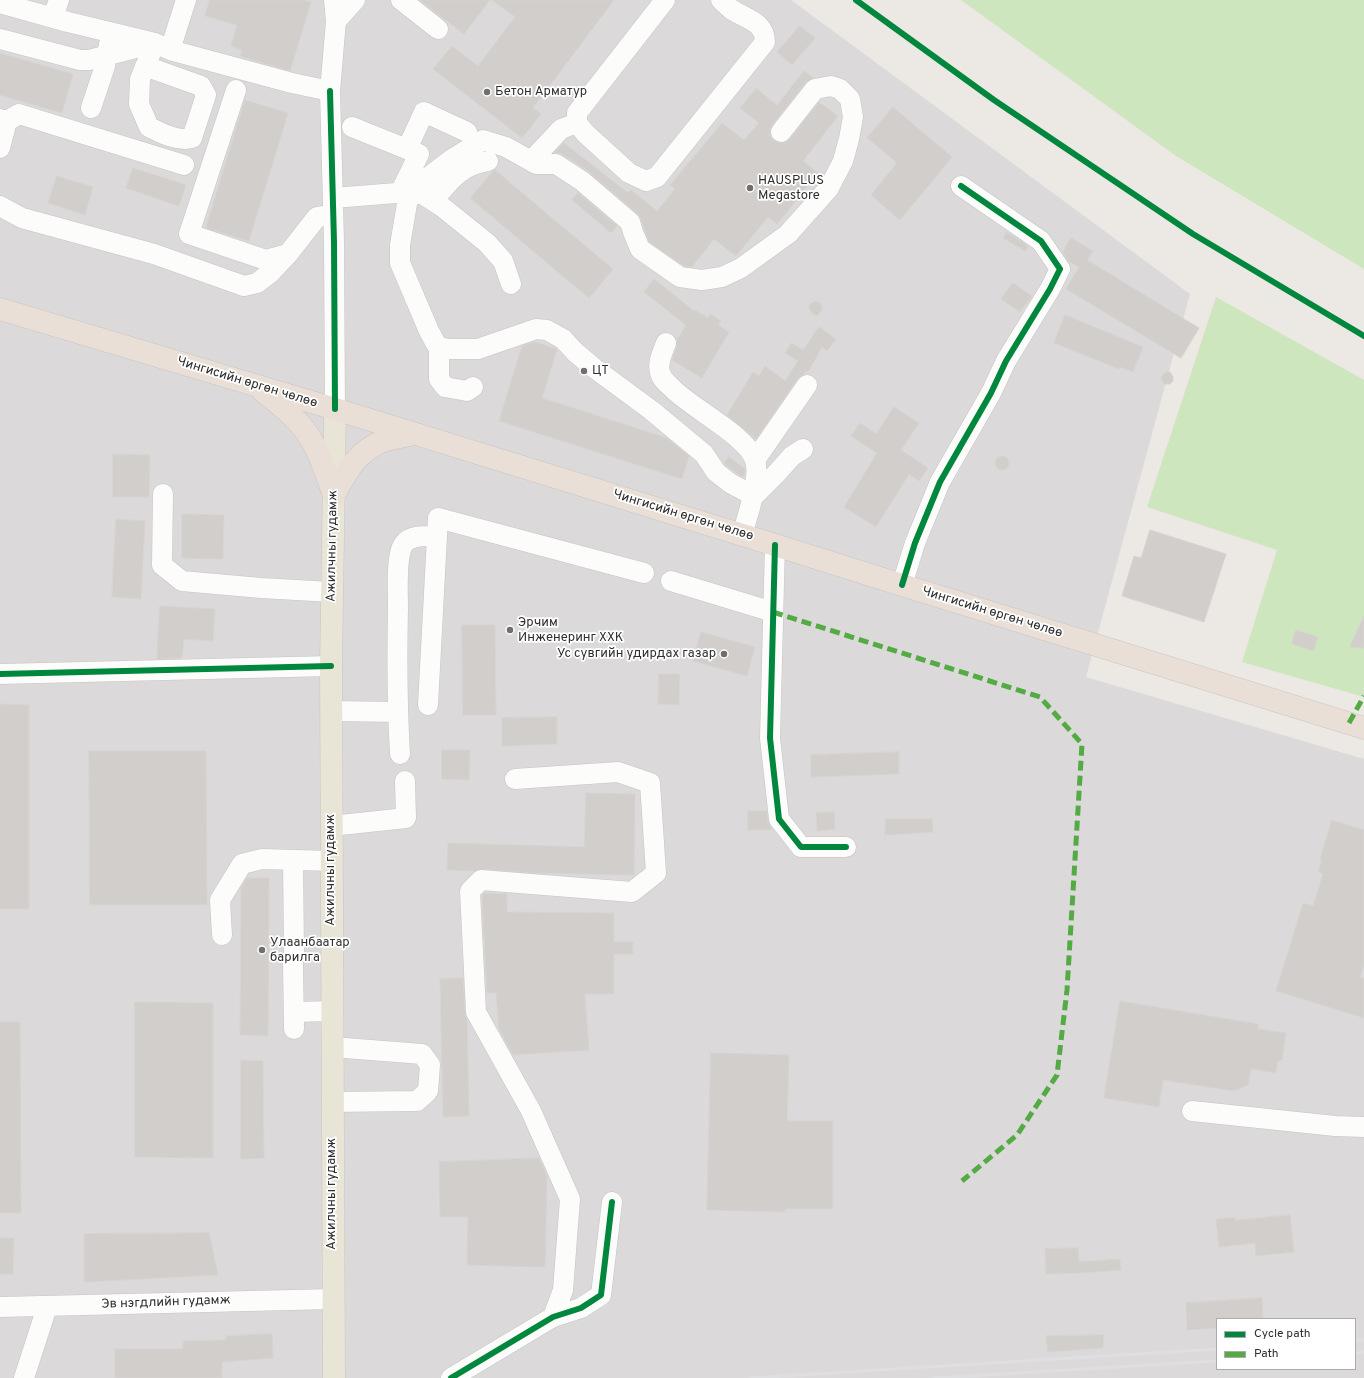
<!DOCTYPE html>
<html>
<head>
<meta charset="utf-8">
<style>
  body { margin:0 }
  #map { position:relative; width:1364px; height:1378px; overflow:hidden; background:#ece8e4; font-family:Overpass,sans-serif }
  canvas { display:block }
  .legend { position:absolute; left:1216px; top:1318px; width:140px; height:52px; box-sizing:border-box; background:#fff; border:1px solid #ababab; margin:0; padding:5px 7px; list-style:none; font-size:12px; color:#2e2e2e }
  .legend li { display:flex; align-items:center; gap:8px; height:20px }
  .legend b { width:20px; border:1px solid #ababab }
</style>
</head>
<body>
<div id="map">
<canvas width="1364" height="1378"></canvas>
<ul class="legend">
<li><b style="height:5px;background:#00873e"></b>Cycle path</li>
<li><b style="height:5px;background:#54ab44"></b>Path</li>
</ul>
</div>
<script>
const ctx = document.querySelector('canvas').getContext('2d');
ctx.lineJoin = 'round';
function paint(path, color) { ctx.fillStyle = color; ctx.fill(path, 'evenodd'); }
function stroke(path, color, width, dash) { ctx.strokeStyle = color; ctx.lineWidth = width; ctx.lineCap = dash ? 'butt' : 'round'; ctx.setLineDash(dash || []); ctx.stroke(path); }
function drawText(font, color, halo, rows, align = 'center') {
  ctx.font = font + ' Overpass,sans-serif'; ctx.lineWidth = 3.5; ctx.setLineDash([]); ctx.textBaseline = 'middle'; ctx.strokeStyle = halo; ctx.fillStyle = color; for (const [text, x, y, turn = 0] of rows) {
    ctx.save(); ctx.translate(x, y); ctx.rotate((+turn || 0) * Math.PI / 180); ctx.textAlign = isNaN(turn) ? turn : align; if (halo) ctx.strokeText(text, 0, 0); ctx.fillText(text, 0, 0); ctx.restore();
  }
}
const industrial = new Path2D(`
  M0,0H791L1190,294L1086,677L1364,759V1378H0ZM1217,1319H1355V1369H1217Z`);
const green = new Path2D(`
  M961,0H1364V269L1176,156Z
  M1216,297L1364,380V697L1242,662L1277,550L1147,507Z`);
const building = new Path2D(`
  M210,0H304L311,2L290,71L240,56L242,50L231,46L237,25L205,16Z
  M420,0H490L464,34Z
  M492,0H614L533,108L541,114L522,138L433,69L452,46L478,66L515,17Z
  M800,26L815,38L792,65L777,52Z
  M0,53L73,74L62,113L0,95Z
  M804,71L813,78L806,82L772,125L770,130V136L774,141L780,143L786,142L790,139L819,102L838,116L803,161L818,173L777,224L768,217L736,256L714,239L692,267L684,266L649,242L641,219L637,213L588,171L562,154L555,152L564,143L628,193L631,190L657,211L675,189L670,185L722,123L744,140L759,123L740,108L756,88L777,105Z
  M245,100L288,113L249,241L206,228Z
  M893,107L952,157L900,220L871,195L897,163L867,138Z
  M133,168L186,185L179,206L126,188Z
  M495,170L613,269L589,298L470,198L493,171Z
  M57,176L93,187L85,215L48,203Z
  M578,193L617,226L611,233L572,200Z
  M1007,232L1028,246L1025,251L1003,238Z
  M1071,238L1093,251L1087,260L1199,328L1181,358L1066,289L1079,267L1068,261L1063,252Z
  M654,279L694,311L695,310L708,318L710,314L721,321L718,325L729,332L702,378L672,360L677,347V340L686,325L644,292Z
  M1013,283L1032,296L1020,312L1001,299Z
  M816,301L820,303L822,307L821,311L817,316L812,313L809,308L810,304Z
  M1065,315L1143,347L1133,372L1120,367L1119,369L1054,343Z
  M819,327L836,339L827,351L822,347L808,372L806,371L804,374L798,378L756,439L727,415L753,372L759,376L765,366L785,381L798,361L785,353L791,343L803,350Z
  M535,342L557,349L542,398L667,438L689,456L682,479L499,421L522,346Z
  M1170,372L1173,377V381L1170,384H1164L1161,378L1162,376L1165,373Z
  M894,407L919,423L901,450L928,468L919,481L909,474L876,527L844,507L877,453L851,436L860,423L876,434Z
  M113,454L150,455L149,497H113Z
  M995 463a7 7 0 1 1 14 0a7 7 0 1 1-14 0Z
  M729,457L745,469V473L742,477L725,464L724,463Z
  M182,514L224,515L223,559L182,558Z
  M116,519L145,521L141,599L112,597Z
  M1150,530L1226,554L1204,622L1122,596L1134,556L1141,558Z
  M160,606L215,609L213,641L184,639L182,658L157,659Z
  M1364,616V648L1350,647Z
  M462,625H495L496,715H463Z
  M1296,630L1318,637L1313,651L1292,644Z
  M701,632L755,647L747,676L693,661Z
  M659,674H680L679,705L658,704Z
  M0,704L29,705V909H0Z
  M557,717V744L502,746V718Z
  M442,750H470L469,780L442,779Z
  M89,751H206L207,905H90Z
  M899,752V774L811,777V755Z
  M586,793L635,794L634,875L533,873L482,869L475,871L447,870L448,843L584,847Z
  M748,811H767L768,821L772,830H748Z
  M834,812L835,829L817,831L816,813Z
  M886,819H932L933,832L885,835Z
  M1332,820L1364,830V965L1360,977L1364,979V1018L1276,991L1303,903L1313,906L1323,874L1318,872L1322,860H1320Z
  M247,878H269L268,1036L240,1035L241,888Z
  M484,893L507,894V912L614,913V942H633V954H614V994H585L589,1050L513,1055L499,1029L496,993H487L482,896Z
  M463,978L465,1013L467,1020L469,1116L443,1117L440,979Z
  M1120,1001L1258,1024V1029L1286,1033L1282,1060L1278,1061L1276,1073L1251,1069L1248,1085L1234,1091L1163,1080L1159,1107L1104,1098Z
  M135,1002L213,1003V1158L135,1157Z
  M0,1022H20L21,1213H0Z
  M711,1053L789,1055L787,1121H833V1209H785V1212L707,1210Z
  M241,1060L263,1061L264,1158L241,1159Z
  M539,1158L547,1175L545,1267L467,1265L468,1217H440L439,1162Z
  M1290,1215L1294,1252L1256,1256L1255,1243L1219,1247L1216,1219L1235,1217V1220Z
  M209,1233L218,1275L84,1282V1234Z
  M0,1238H14L13,1274H0Z
  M1078,1248L1079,1262L1120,1259L1121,1270L1080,1273L1046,1274L1045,1249Z
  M1262,1298L1263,1319H1217V1328L1187,1330L1186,1303Z
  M272,1334L273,1358L222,1362V1378H115V1349H183V1341L226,1340V1336Z
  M1104,1335L1103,1348L1048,1352L1046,1336Z`);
const path = new Path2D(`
  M856,0L994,100L1193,234L1364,336`);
const minor = new Path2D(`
  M334,0L336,21L330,91L334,242L335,409
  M401,0L438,29
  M665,0L577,113V123L585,133L629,173L646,181L657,177L765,42C765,21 745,19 731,9C727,6 724,3 721,0
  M0,3L68,22L155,43L170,50L292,83L330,91
  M53,17L59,0
  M336,21L355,0
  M0,39L80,60H89L151,44
  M170,50L186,0
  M145,66L201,86L206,95L192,138C178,142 161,133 149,127L139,104L140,79L155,43
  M236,90L189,234L266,260L288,254L317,217L333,214
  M91,108L105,66L109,44
  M0,119L7,121L19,114L184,165
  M352,127L419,154L400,193
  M0,148L7,121
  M407,149L424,112L467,132
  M531,161L536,164H556L582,181L630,222L633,232L640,249L680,277L702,280L722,277L741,268L788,234L829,188L843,161L849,139L853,117L850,99L840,89L831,86L815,89L781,132
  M333,198L409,192L452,159L483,140L506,147L531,161L561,129L577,123
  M433,201C444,188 456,171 473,165C478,163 483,162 488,161
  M0,206L22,218L154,254L244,286L257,283L270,273L288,254
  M511,284L503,261L487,243L441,206L424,195L409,192L400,245V263L429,331L436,344L439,347L449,349H478L536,329L547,330L563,339L575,352L594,368L651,410L704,454L716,472L730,483L754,496L775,475L792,456L803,449
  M666,343C663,352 657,362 660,372C661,379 668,384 673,389C693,409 747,436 755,460C761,477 747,518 742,535
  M439,347V379L445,387L467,391L473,387
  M755,460L807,385
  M163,494L162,565L182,581L261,588L332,592
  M775,545L770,738L779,819L801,847H846
  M671,581L773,612
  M902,585L915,543L940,482L991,393L1006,361L1050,289L1060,269L1041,241L961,186
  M0,674L331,666
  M428,705L438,518L644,573
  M331,711L397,712
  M400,754C397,705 397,657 398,608C398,592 396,561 402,547C406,537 418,536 428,536
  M515,779L618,772L650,783L656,873L632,892L481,880L470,891L476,1012L531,1111L570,1199L563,1290L553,1317
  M331,826L406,818L405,781
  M293,860L294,953
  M222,935L220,900L242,864L262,859L331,861
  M293,964L294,1029
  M294,1012L332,1011
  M332,1047L422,1054L430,1065L428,1091L417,1101L332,1102
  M1192,1111L1335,1126L1364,1127
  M0,1307L333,1299
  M24,1378L47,1307
  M451,1378L553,1317L581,1308L601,1295L612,1202`);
const major = new Path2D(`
  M334,1378L331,666L335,409`);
const highway = new Path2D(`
  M0,309L335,409L775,545L902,585L1364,728
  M263,391C273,400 285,408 294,418C316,438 324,469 334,495
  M334,495C347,472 356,452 383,441C393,438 404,436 414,434`);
const rail = new Path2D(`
  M1355,1340H1364
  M1355,1353L1364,1352
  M750,1378L1217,1349
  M934,1378L1217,1361`);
const quiet = new Path2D(`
  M773,612L1040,697L1082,744L1067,990L1057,1075L1017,1135L962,1181
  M1349,723L1364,696`);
const cycleway = new Path2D(`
  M856,0L994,100L1193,234L1364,336
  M330,91L334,242L335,409
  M775,545L770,738L779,819L801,847H846
  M902,585L915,543L940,482L991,393L1006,361L1050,289L1060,269L1041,241L961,186
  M0,674L331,666
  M451,1378L553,1317L581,1308L601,1295L612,1202`);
const markers = [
  [487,92,4,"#706f6e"],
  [750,188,4,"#706f6e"],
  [584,371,4,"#706f6e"],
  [510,630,4,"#706f6e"],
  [724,654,4,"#706f6e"],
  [262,950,4,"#706f6e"]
];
const poiNames = [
  ["Бетон Арматур",495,92],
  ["HAUSPLUS",758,181],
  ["Megastore",758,196],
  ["ЦТ",592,371],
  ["Эрчим",518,623],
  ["Инженеринг ХХК",518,638],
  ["Ус сувгийн удирдах газар",716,654,"right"],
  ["Улаанбаатар",270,943],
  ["барилга",270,958]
];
const streetNames = [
  ["Чингисийн өргөн чөлөө",247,383,17],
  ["Чингисийн өргөн чөлөө",683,516,17],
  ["Ажилчны гудамж",333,546,-89],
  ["Чингисийн өргөн чөлөө",992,613,17],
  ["Ажилчны гудамж",331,870,-90],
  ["Ажилчны гудамж",332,1194,-90],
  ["Эв нэгдлийн гудамж",166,1303,-2]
];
paint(industrial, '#dcd9db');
paint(green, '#cee6be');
paint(building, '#d1cecb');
stroke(building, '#d7d4d0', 1);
stroke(minor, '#c5c4c5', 21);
stroke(major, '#c6c5c4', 23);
stroke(highway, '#c6c5c4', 23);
stroke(path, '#c9c9c8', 2.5, [3, 2]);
stroke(minor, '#fcfcfb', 20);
stroke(major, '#e8e4d6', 22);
stroke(highway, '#eadfd6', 22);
stroke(rail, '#dfdfe1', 3);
stroke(quiet, '#54ab44', 5, [10, 5]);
stroke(cycleway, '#00873e', 6);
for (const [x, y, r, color] of markers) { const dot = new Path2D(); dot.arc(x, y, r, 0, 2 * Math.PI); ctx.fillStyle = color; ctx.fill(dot); stroke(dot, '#fff', 1.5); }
drawText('13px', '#2e2e2e', '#fff', poiNames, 'left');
drawText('13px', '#2e2e2e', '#fff', streetNames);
</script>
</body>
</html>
